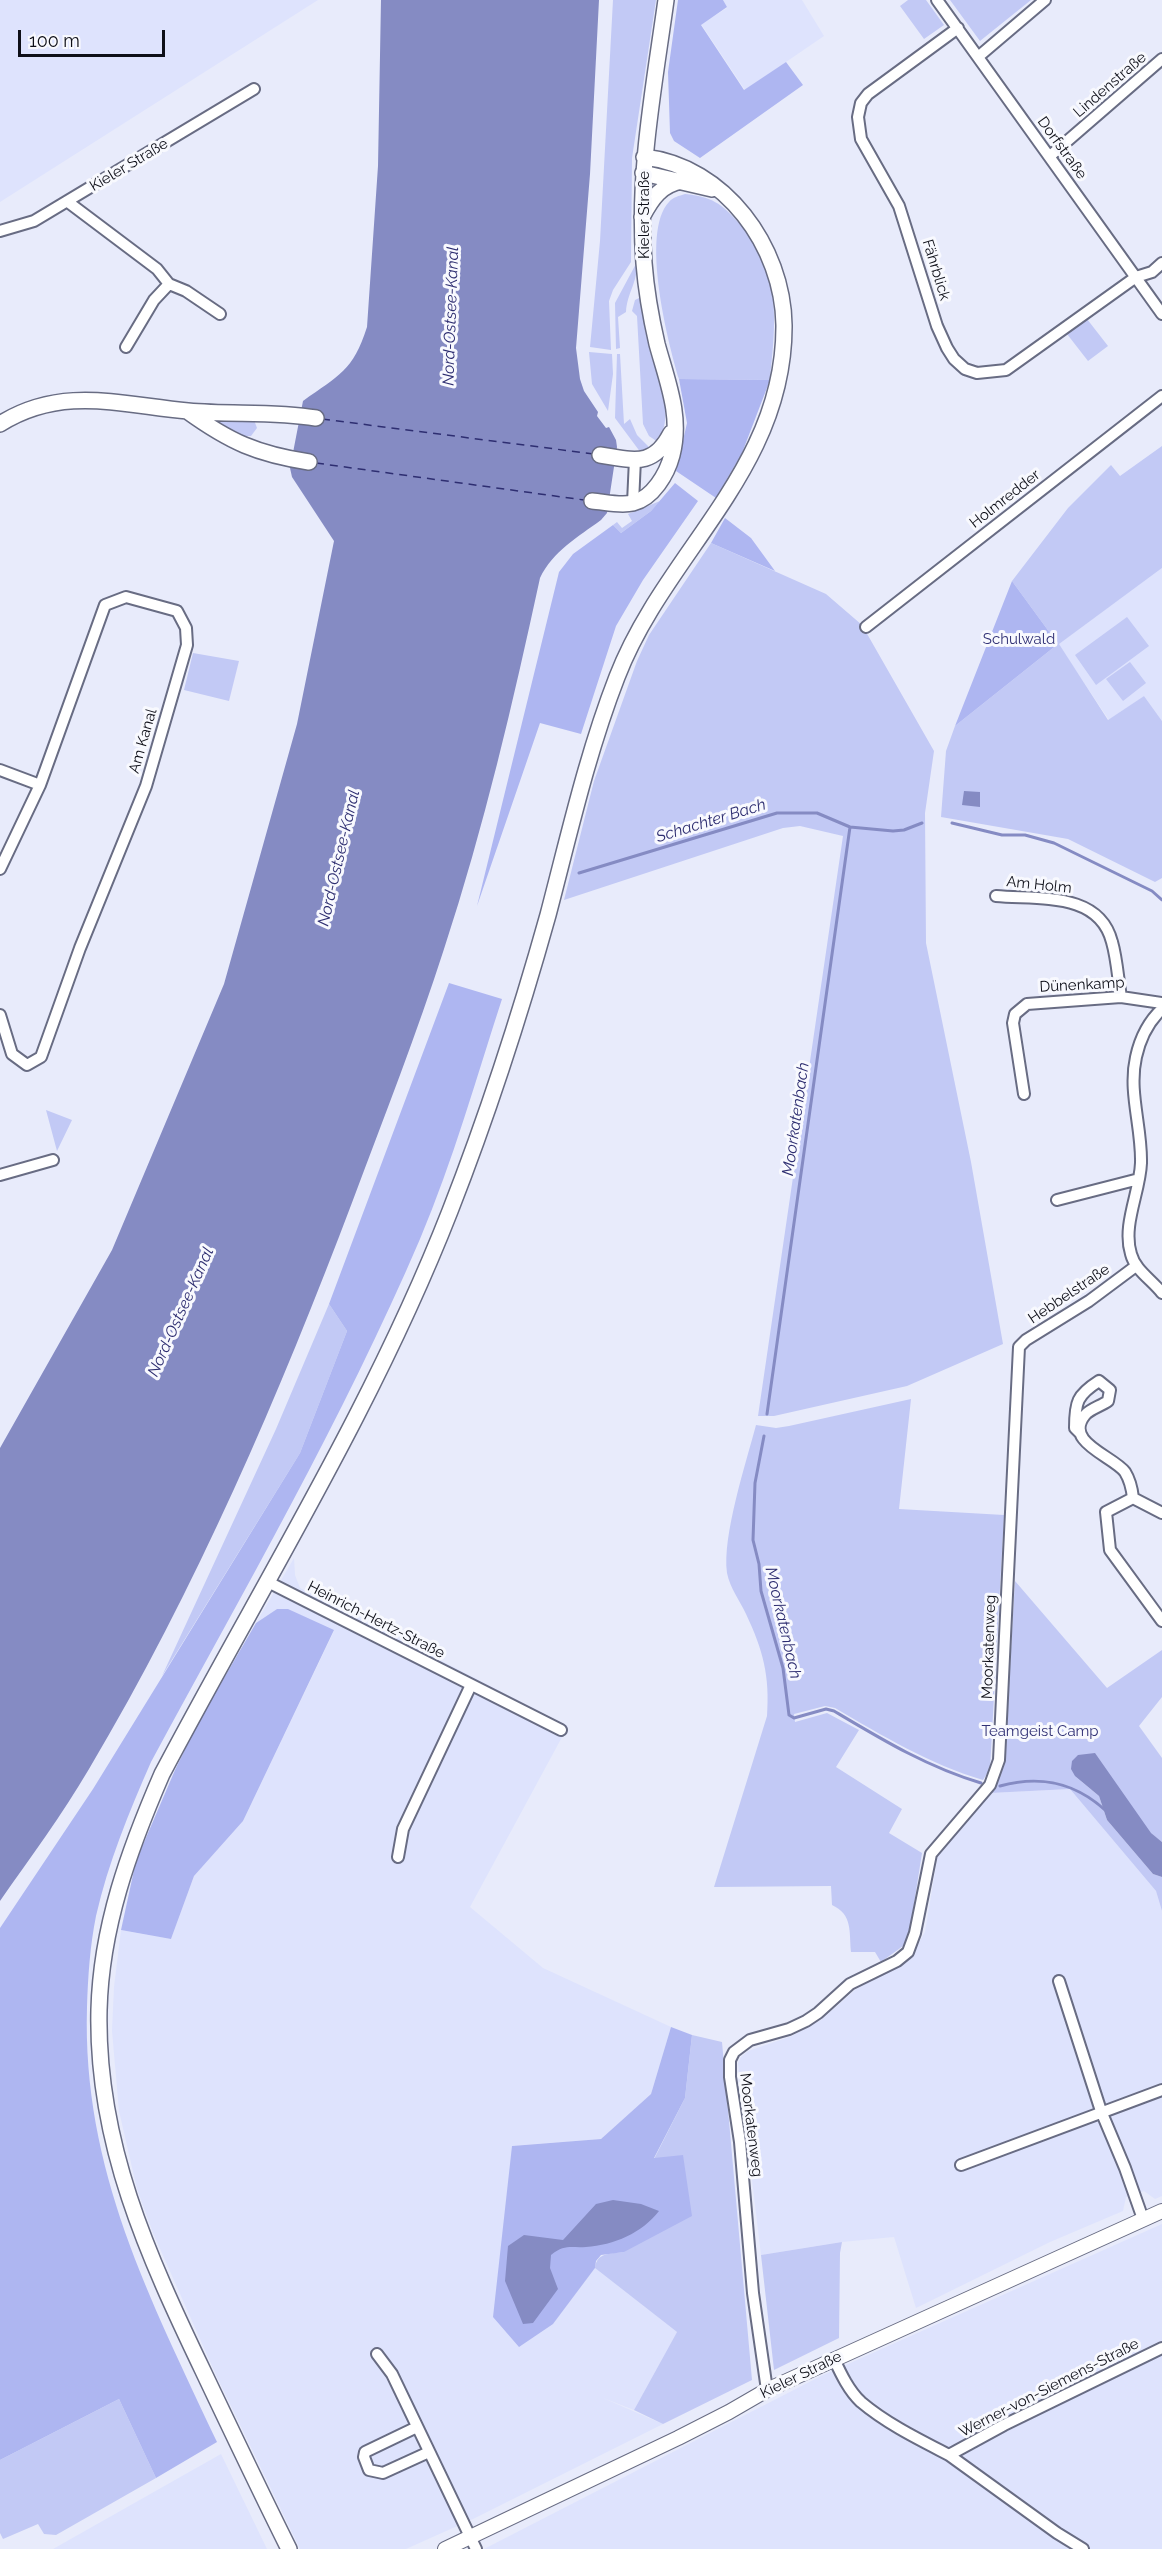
<!DOCTYPE html>
<html>
<head>
<meta charset="utf-8">
<style>
  body { margin:0 }
  #map { position:relative; width:1162px; height:2549px; overflow:hidden; background:#e8ebfb; font-family:Raleway,sans-serif }
  canvas { display:block }
  .scale { position:absolute; left:18px; top:30px; width:147px; height:27px; box-sizing:border-box; border:3px solid #0e0f18; border-top:0; padding-left:8px; font-size:18px; line-height:21px; white-space:nowrap; color:#0e0f18; -webkit-text-stroke:4px #f8f9fe; paint-order:stroke }
</style>
</head>
<body>
<div id="map">
<canvas width="1162" height="2549"></canvas>
<div class="scale">100 m</div>
</div>
<script>
const ctx = document.querySelector('canvas').getContext('2d');
ctx.lineJoin = 'round';
function paint(path, color) { ctx.fillStyle = color; ctx.fill(path, 'evenodd'); }
function stroke(path, color, width, dash) { ctx.strokeStyle = color; ctx.lineWidth = width; ctx.lineCap = dash ? 'butt' : 'round'; ctx.setLineDash(dash || []); ctx.stroke(path); }
function drawText(font, color, halo, rows, align = 'center') {
  ctx.font = font + ' Raleway,sans-serif'; ctx.lineWidth = 6; ctx.setLineDash([]); ctx.textBaseline = 'middle'; ctx.strokeStyle = halo; ctx.fillStyle = color; for (const [text, x, y, turn = 0] of rows) {
    ctx.save(); ctx.translate(x, y); ctx.rotate((+turn || 0) * Math.PI / 180); ctx.textAlign = isNaN(turn) ? turn : align; if (halo) ctx.strokeText(text, 0, 0); ctx.fillText(text, 0, 0); ctx.restore();
  }
}
const built = new Path2D(`
  M0,0H318L0,202Z
  M723,0H802L824,36L745,90L701,24L727,8Z
  M1162,568V721L1144,696L1109,720L1058,644Z
  M294,1558L295,1575L300,1588L568,1726L470,1907L543,1968L671,2027L651,2094L601,2139L512,2146L553,2324L595,2268L677,2332L634,2410L603,2398L663,2424L473,2519L406,2549H300L216,2375L153,2233L137,2189L119,2111L112,2031L114,1987L121,1930L171,1939L194,1876L243,1821L334,1631L287,1609H277L256,1623Z
  M1070,1789L1156,1891L1162,1911V2196L1155,2199L1144,2191L1126,2197L1123,2211L1050,2242L916,2308L894,2237L842,2242L761,2255L738,2063L741,2057L748,2051L792,2036L821,2020L855,1990L911,1956L925,1932L938,1854L990,1793Z
  M1162,2224V2549H484L821,2376Z
  M221,2454L267,2549H53Z`);
const green = new Path2D(`
  M613,0H656L632,158L631,262L613,290L609,301L611,350L590,347L600,241Z
  M908,0H926L944,25L924,39L900,6Z
  M950,0H1031L980,41Z
  M685,194C712,197 721,203 739,223C782,271 776,320 770,380L679,379C668,343 640,232 669,202C673,197 679,196 685,194Z
  M637,262C638,282 627,293 626,312L618,317L620,348L616,349L615,303Z
  M641,297C643,313 644,328 648,343C655,376 677,409 658,442L649,436L643,424L637,316L632,311L635,300Z
  M1087,319L1108,346L1088,361L1067,334Z
  M589,352L612,354L613,374L608,411L592,384Z
  M617,354H620L624,424L630,419L637,435L650,448L641,453L615,418Z
  M211,418L254,420L257,428L251,436H241Z
  M1162,446V568L1059,644L1108,720L1144,696L1162,721V878L1155,882L1068,839L941,817L946,751L955,726L1058,644L1012,581L1068,508L1111,465L1120,476Z
  M660,501L651,511L621,533L613,525L617,522L622,528L632,521L628,514Z
  M711,543L826,594L862,625L934,751L925,813L926,943L971,1162L1003,1344L907,1386L774,1416H758L843,836L800,826L783,828L564,900L594,781L637,661L649,635Z
  M1127,617L1149,646L1096,685L1075,655Z
  M193,653L239,661L229,701L184,690Z
  M1130,662L1146,683L1123,701L1106,679Z
  M46,1110L72,1120L57,1151Z
  M329,1304L347,1331L300,1453L162,1676L276,1429Z
  M911,1399L899,1509L1004,1515L990,1769L983,1780C929,1764 883,1736 835,1708L825,1706L794,1714L795,1722L827,1713L859,1730L836,1767L902,1809L889,1833L922,1853L909,1936L903,1946L881,1962L875,1952H851C849,1931 853,1915 832,1905L831,1886L714,1887L767,1716C770,1676 763,1650 746,1614C740,1601 730,1588 727,1573C722,1536 746,1463 756,1425L776,1428L789,1426Z
  M1015,1581L1107,1688L1162,1650V1697L1139,1726L1162,1758V1842L1075,1776L1099,1796L1107,1820L1153,1874L1162,1877V1911L1156,1891L1070,1789L990,1793L1004,1766Z
  M692,2035L722,2042L752,2380L663,2424L634,2410L677,2332L595,2268C597,2252 610,2254 624,2252L654,2159L685,2098Z
  M842,2242L840,2253L839,2338L774,2370L761,2255Z
  M119,2399L156,2478L56,2535L44,2534L38,2524L3,2539L0,2533V2460Z`);
const forest = new Path2D(`
  M678,0H723L727,7L701,25L744,90L786,62L803,85L700,158L674,141L670,133L668,72Z
  M679,379L770,380L742,453L716,498L676,471L687,423Z
  M675,483L698,501L643,580L616,626L581,734L540,723L477,906L559,572L573,554L613,525L621,533L651,511Z
  M725,518L751,538L775,571L711,543Z
  M1012,581L1058,644L955,726Z
  M449,983L502,999C476,1079 453,1161 420,1239C343,1419 244,1590 151,1762C129,1812 108,1863 96,1916C90,1946 88,1976 87,2007C82,2170 150,2298 217,2442L156,2478L119,2399L0,2460V1928L93,1789L300,1453L347,1331L329,1304Z
  M277,1609H288L334,1630L243,1821L194,1876L171,1939L121,1930L136,1861L175,1770L199,1721L256,1623Z
  M671,2027L692,2035L685,2098L654,2158L683,2155L692,2216L624,2252L601,2255L596,2261L595,2268L553,2324L519,2347L493,2317L512,2146L601,2139L651,2094Z`);
const water = new Path2D(`
  M381,0H599L590,174L576,348L580,379L584,391L598,412L597,416L606,428L609,427L616,440L617,447L607,513L601,520C578,537 553,551 540,578C513,703 484,827 444,949C417,1033 384,1117 353,1200C279,1396 196,1589 89,1769C62,1815 30,1858 0,1901V1448L112,1250L224,984L297,724L334,541L292,477L290,468L303,401C339,375 353,371 367,327L378,166Z
  M964,791L980,792V807L962,805Z
  M1095,1753L1151,1833L1162,1842V1877L1153,1874L1107,1820L1099,1796L1075,1776L1071,1769L1072,1761L1078,1755Z
  M613,2200L641,2204L659,2211C642,2233 614,2245 586,2247C570,2248 565,2244 551,2255L550,2268L558,2289L533,2323L523,2324L505,2281L508,2246L524,2235L563,2240L596,2204Z`);
const stream = new Path2D(`
  M952,823L1002,835H1025L1054,843L1152,891L1162,900
  M579,873L777,813H817L850,827L893,831L904,830L922,823
  M767,1414L850,827
  M764,1436L755,1483L753,1540L759,1564L761,1591L783,1668L789,1715L794,1718L826,1709L834,1711C881,1739 927,1767 981,1783
  M1000,1786C1040,1775 1074,1782 1105,1810`);
const ferry = new Path2D(`
  M322,419L594,454
  M316,463L584,500`);
const minor = new Path2D(`
  M937,0L1162,314
  M958,28L868,94L861,103L858,117L861,139L899,206L937,326L947,348L954,359L965,369L977,373L1006,370L1136,277L1152,272L1162,263
  M978,57L1045,0
  M1050,156L1162,59
  M68,202L157,269L169,284L186,291L220,314
  M0,231L34,221L254,89
  M126,347L154,300L169,284
  M633,503L635,459
  M866,627L1162,396
  M0,770L40,785
  M0,869L40,785L105,605L126,597L177,611L186,628L187,645L146,786L80,948L41,1057L27,1065L12,1054L0,1015
  M996,896C1038,900 1099,891 1112,942C1117,959 1118,979 1121,997
  M1162,1009C1148,1022 1140,1039 1136,1057C1128,1092 1142,1127 1141,1163C1140,1192 1122,1225 1131,1254C1135,1270 1152,1280 1162,1293
  M1024,1094L1013,1023L1015,1014L1027,1004L1121,997L1162,1003
  M0,1175L53,1160
  M1057,1200L1139,1179
  M1080,1433L1075,1428C1075,1402 1077,1395 1099,1381L1110,1390L1108,1401C1101,1406 1090,1409 1085,1415C1063,1442 1113,1456 1125,1472C1130,1480 1132,1489 1133,1498
  M1162,1513L1133,1498L1106,1512L1110,1550L1162,1621
  M268,1582L561,1730
  M398,1857L403,1829L471,1685
  M1059,1981L1101,2111L1125,2168L1143,2219
  M961,2165L1162,2090
  M377,2354L392,2374L476,2549
  M834,2359C841,2374 849,2391 861,2402C887,2424 920,2440 949,2455L1004,2425L1162,2348
  M767,2390L753,2293L740,2142L730,2077V2060L734,2052L750,2040L789,2029L806,2021L818,2013L850,1984L897,1961L908,1952L915,1933L931,1854L990,1785L999,1760L1019,1347L1026,1340L1089,1301L1136,1266
  M417,2427L365,2452L364,2457L369,2470L383,2473L429,2452
  M949,2455L1057,2533L1083,2549`);
const tertiary = new Path2D(`
  M445,2549L678,2438L729,2412L767,2390L1162,2211`);
const secondary = new Path2D(`
  M643,173L712,189
  M642,217C652,198 661,185 682,181
  M187,411C230,442 257,454 309,462
  M0,424C62,385 121,405 188,411C231,415 274,411 316,418
  M600,455C634,460 653,468 671,433
  M592,501C605,502 620,506 633,503C653,498 667,474 672,455C682,416 667,381 657,344C651,318 646,289 644,263C637,174 654,87 666,0
  M289,2549C260,2491 232,2432 204,2373C148,2256 96,2143 99,2010C101,1927 129,1850 162,1774C260,1588 373,1408 450,1211C488,1114 520,1015 548,915C569,835 587,754 617,677C665,552 785,470 784,325C783,247 725,166 644,157`);
const streetNames = [
  ["Lindenstraße",1110,85,-41],
  ["Dorfstraße",1062,148,54],
  ["Kieler Straße",129,165,-31],
  ["Kieler Straße",644,215,-90],
  ["Fährblick",936,270,73],
  ["Holmredder",1005,499,-38],
  ["Am Kanal",143,741,-74],
  ["Am Holm",1039,885,6],
  ["Dünenkamp",1082,985,-3],
  ["Hebbelstraße",1069,1294,-34],
  ["Heinrich-Hertz-Straße",376,1620,27],
  ["Moorkatenweg",989,1647,-88],
  ["Moorkatenweg",751,2125,83],
  ["Kieler Straße",801,2375,-26],
  ["Werner-von-Siemens-Straße",1049,2388,-27]
];
const parkNames = [
  ["Schulwald",1019,639],
  ["Teamgeist Camp",1040,1731]
];
const waterNames = [
  ["Nord-Ostsee-Kanal",451,316,-88],
  ["Schachter Bach",711,821,-17],
  ["Nord-Ostsee-Kanal",339,858,-77],
  ["Moorkatenbach",796,1119,-82],
  ["Nord-Ostsee-Kanal",181,1312,-66],
  ["Moorkatenbach",783,1623,77]
];
paint(built, '#dee3fd');
paint(green, '#c2c9f5');
paint(forest, '#aeb6f1');
paint(water, '#858bc3');
stroke(stream, '#858bc3', 3);
stroke(ferry, '#2e2e71', 1.5, [8, 6]);
stroke(minor, '#686c83', 14);
stroke(tertiary, '#686c83', 16);
stroke(secondary, '#686c83', 18);
stroke(minor, '#fff', 10);
stroke(tertiary, '#fff', 14);
stroke(secondary, '#fff', 15);
drawText('15px', '#0e0f18', '#f8f9fe', streetNames);
drawText('15px', '#313175', '#f8f9fe', parkNames);
drawText('italic 16px', '#2e2e71', '#f8f9fe', waterNames);
</script>
</body>
</html>
